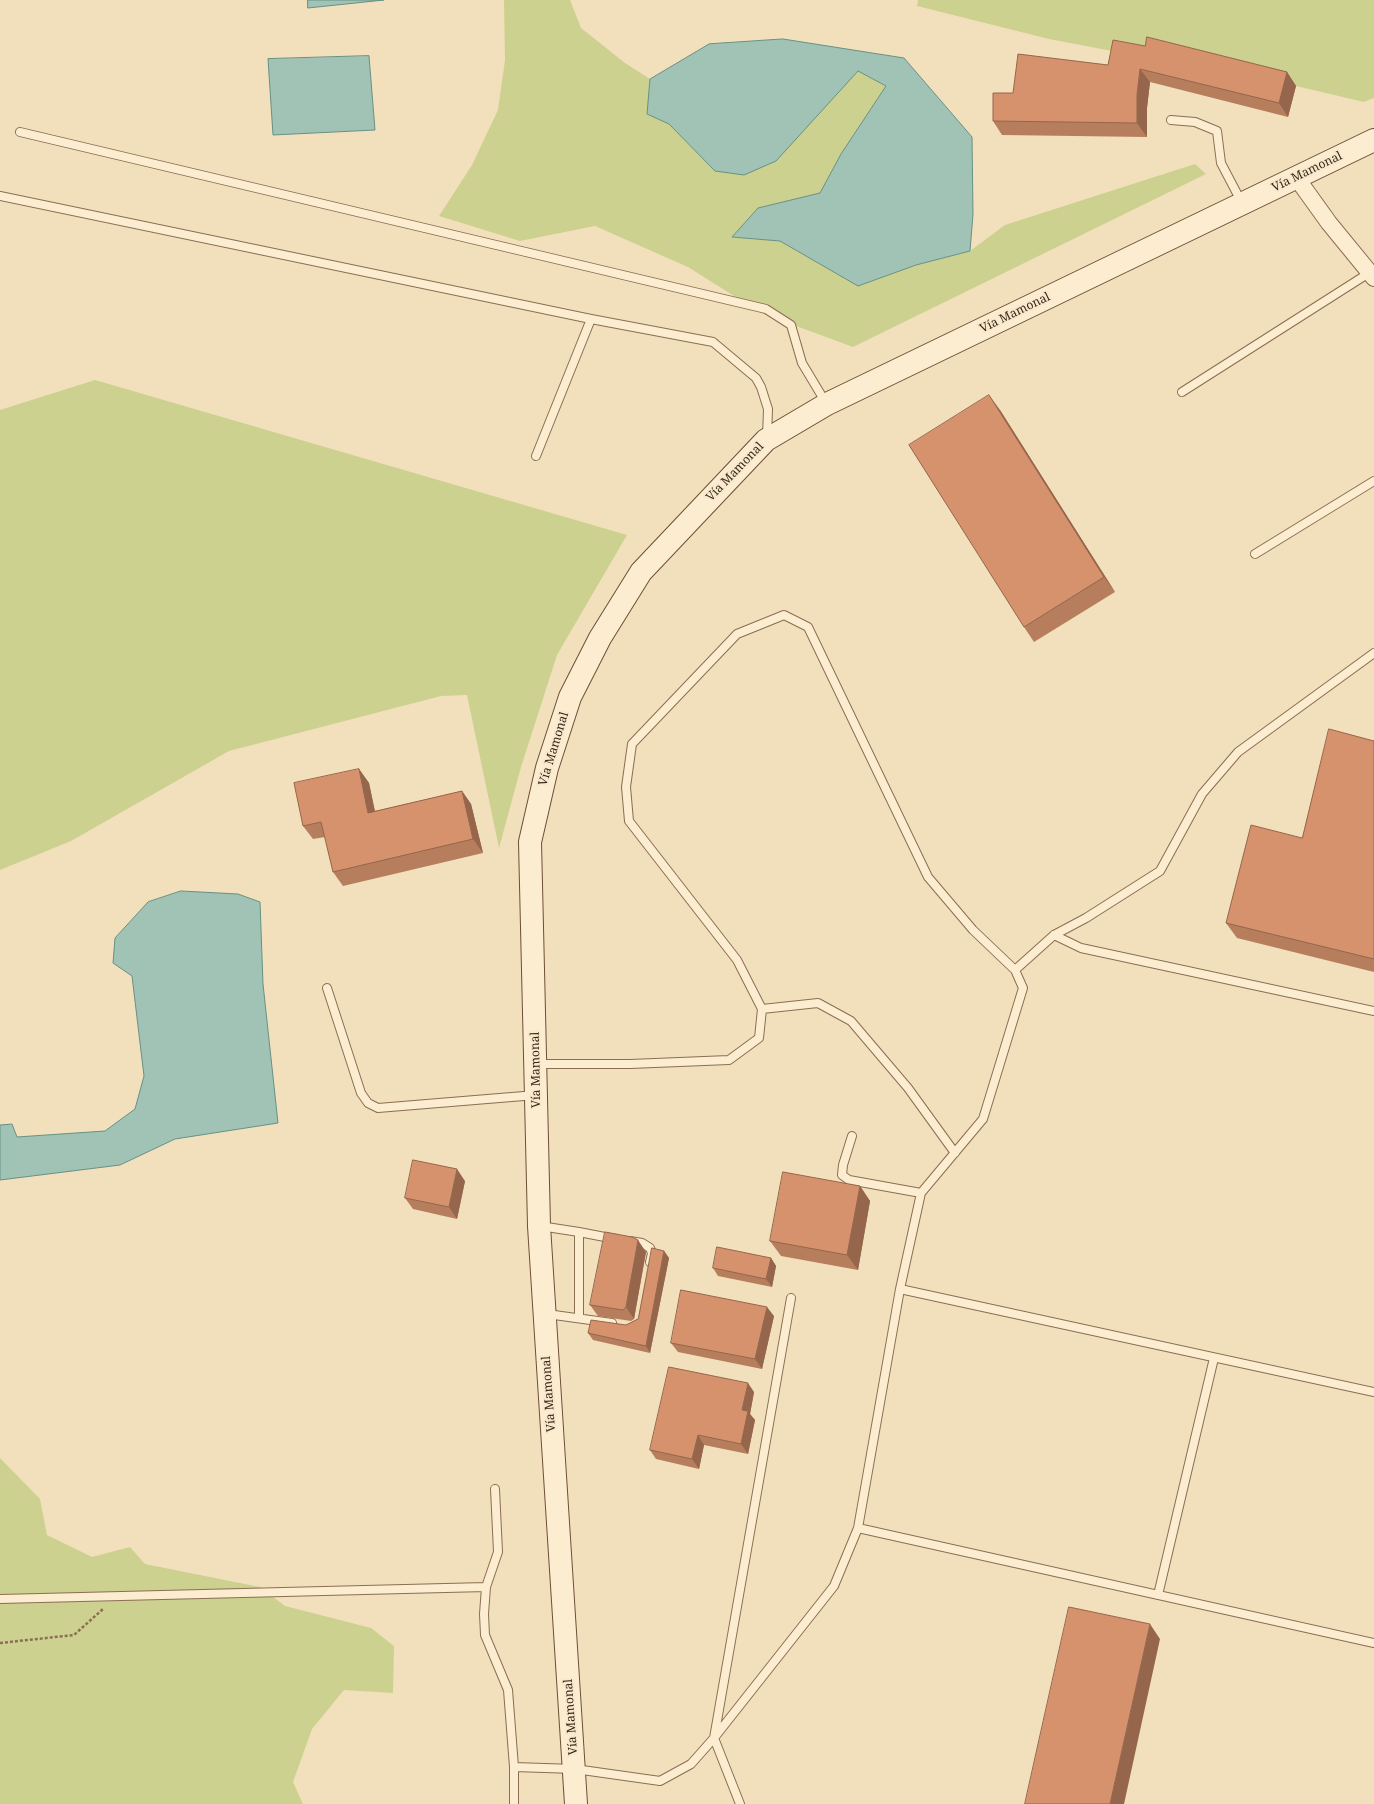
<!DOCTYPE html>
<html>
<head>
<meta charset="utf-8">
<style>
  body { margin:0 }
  canvas { display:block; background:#f2dfbc }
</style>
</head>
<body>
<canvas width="1374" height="1804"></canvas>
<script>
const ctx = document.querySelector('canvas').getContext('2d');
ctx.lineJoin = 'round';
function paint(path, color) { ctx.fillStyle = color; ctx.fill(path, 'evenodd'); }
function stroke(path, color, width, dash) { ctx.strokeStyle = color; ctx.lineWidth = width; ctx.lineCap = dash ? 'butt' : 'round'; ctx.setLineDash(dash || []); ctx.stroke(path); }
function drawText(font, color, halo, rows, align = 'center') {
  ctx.font = font + ' "Noto Serif",serif'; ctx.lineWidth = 4; ctx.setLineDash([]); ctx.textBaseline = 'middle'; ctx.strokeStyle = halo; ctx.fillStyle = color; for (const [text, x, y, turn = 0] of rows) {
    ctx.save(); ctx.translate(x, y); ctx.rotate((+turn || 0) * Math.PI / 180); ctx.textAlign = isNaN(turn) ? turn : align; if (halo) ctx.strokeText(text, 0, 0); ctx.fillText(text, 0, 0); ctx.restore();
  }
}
const green = new Path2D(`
  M504,0H570L581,28L625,63L650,79L647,114L669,124L715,171L822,109L858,71L886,86L841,154L820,193L758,208L732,237L780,241L858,286L916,265L970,251L1005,225L1195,164L1206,174L853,347L761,313L688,267L595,226L520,241L439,216L472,165L498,110L505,60Z
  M918,0H1374V98L1364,102L1296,86L1049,39L917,6Z
  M95,380L627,535L557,655L521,767L499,848L467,695L441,696L229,751L71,841L0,870V410Z
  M0,1458L40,1499L47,1535L92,1557L130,1547L145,1564L260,1587L285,1606L371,1628L394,1646L393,1693L344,1690L312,1729L293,1782L303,1804H0Z`);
const water = new Path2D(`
  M308,0H384L308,8Z
  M783,39L904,58L972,137L973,214L970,251L916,265L858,286L780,241L732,237L758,208L820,193L841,154L886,86L858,71L776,161L744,175L715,171L669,124L647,114L650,79L709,44Z
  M369,56L375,130L273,135L268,59Z
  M181,891L238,894L260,902L263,984L278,1123L175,1139L120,1165L0,1180V1125L12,1124L17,1137L105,1131L135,1109L144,1076L132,976L113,963L115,938L148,902Z`);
const path = new Path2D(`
  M0,1643L74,1635L103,1609`);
const lane = new Path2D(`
  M1171,120L1195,122L1217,131L1221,163L1242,203
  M20,132L766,309L791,325L802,363L826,403
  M0,196L591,319L713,342L756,378L761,387L768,409L767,437
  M1182,392L1369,273
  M536,456L591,319
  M1255,554L1374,481
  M1054,935L1081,948L1374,1011
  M327,988L361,1093L368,1103L378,1108L536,1095
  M762,1009L818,1003L851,1021L908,1088L955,1153
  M537,1064H630L729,1060L759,1038L762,1009L737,960L629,821L626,787L632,744L737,634L784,615L808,627L928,877L973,930L1015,970L1054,935L1086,918L1160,871L1202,794L1238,752L1374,653
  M852,1136L843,1165L842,1175L849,1180L921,1193
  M540,1226L579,1232V1318
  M579,1232L615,1239
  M630,1241L642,1243L650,1248L652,1253L650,1262
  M900,1289L1374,1392
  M547,1314L612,1323
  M495,1489L498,1552L486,1587L484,1614L485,1635L508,1690L514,1767V1804
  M858,1528L1374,1643
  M1158,1595L1214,1358
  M0,1599L486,1587
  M514,1767L575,1769L660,1781L691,1764L714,1738L834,1586L858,1528L900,1289L921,1193L983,1119L1023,988L1015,970
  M740,1804L714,1738L791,1298`);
const street = new Path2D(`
  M1296,177L1329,223L1374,278`);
const secondary = new Path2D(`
  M576,1804L539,1226L530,842L547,768L570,697L600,638L641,572L766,440L827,404L1374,140`);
const wall = new Path2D(`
  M1145,46L1287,72L1296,86L1288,117L1150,82L1147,108V137L1002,135L993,121L1013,93L1108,65Z
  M1000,410L1115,592L1034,642L1024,627Z
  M1374,741V972L1237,938L1226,923L1302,838Z
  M359,769L369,783L375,811L462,791L471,804L483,853L343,886L333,872L325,837L313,839L303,826Z
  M465,1181L457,1219L413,1209L405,1198Z
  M860,1186L870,1201L858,1270L781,1256L770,1241Z
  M664,1251L669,1258L650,1353L593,1340L588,1333L626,1325L638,1319Z
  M646,1252L634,1319L631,1321L598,1316L590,1305Z
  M771,1258L776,1266L772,1287L718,1276L713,1268Z
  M774,1316L762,1369L678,1352L671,1343Z
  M754,1392L750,1414L755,1420L748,1454L704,1445L699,1469L656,1459L650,1450Z`);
const shadedWall = new Path2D(`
  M1140,69L1150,82L1147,108V137L1137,123V95Z
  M1287,72L1296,86L1288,117L1279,103Z
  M989,395L1000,410L1115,592L1104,577Z
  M359,769L369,783L378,827L368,813Z
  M462,791L471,804L483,853L473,839Z
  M457,1169L465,1181L457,1219L449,1207Z
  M860,1186L870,1201L858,1270L847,1255Z
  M638,1240L646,1252L634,1319L626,1307Z
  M664,1251L669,1258L650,1353L646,1346Z
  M771,1258L776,1266L772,1287L766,1279Z
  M767,1307L774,1316L762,1369L755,1359Z
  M748,1383L754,1392L750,1414L755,1420L748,1454L741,1444L742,1410Z
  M698,1435L704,1445L699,1469L692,1459Z
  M1150,1624L1160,1639L1124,1804H1110Z`);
const building = new Path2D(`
  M1147,37L1287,72L1279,103L1140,69L1137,95V123L993,121V93H1013L1018,54L1108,65L1113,40L1145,46Z
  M989,395L1104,577L1024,627L909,445Z
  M1329,729L1374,741V959L1226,923L1251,825L1302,838Z
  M359,769L368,813L462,791L473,839L333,872L321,822L303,826L294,783Z
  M413,1160L457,1169L449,1207L405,1198Z
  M783,1172L860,1186L847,1255L770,1241Z
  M605,1232L632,1237L638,1240L626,1307L623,1310L590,1305Z
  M717,1247L771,1258L766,1279L713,1268Z
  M652,1248L664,1251L646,1346L588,1333L591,1320L626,1325L638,1319Z
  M681,1290L767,1307L755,1359L671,1343Z
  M669,1367L748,1383L742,1410L748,1411L741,1444L698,1435L692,1459L650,1450Z
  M1069,1607L1150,1624L1110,1804H1025Z`);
const streetNames = [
  ["Vía Mamonal",1307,172,-26],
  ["Vía Mamonal",1015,313,-26],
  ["Vía Mamonal",735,472,-46],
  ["Vía Mamonal",554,749,-73],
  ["Vía Mamonal",536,1070,-91],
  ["Vía Mamonal",549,1394,-94],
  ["Vía Mamonal",571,1717,-94]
];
paint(green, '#cdd18f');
paint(water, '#a0c3b6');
stroke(water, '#679184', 1);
stroke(lane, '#8b6e53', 10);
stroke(street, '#8b6e53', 18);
stroke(secondary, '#6d4f37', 24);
stroke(path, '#8b6e53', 2.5, [3, 2]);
stroke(lane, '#fcecd0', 8);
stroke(street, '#fcecd0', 16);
stroke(secondary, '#fcecd0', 22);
paint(wall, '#b77e5e');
paint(shadedWall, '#95664c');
paint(building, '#d5926d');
stroke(building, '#95664c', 1);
drawText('12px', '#39271a', '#f9e9cc', streetNames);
</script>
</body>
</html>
